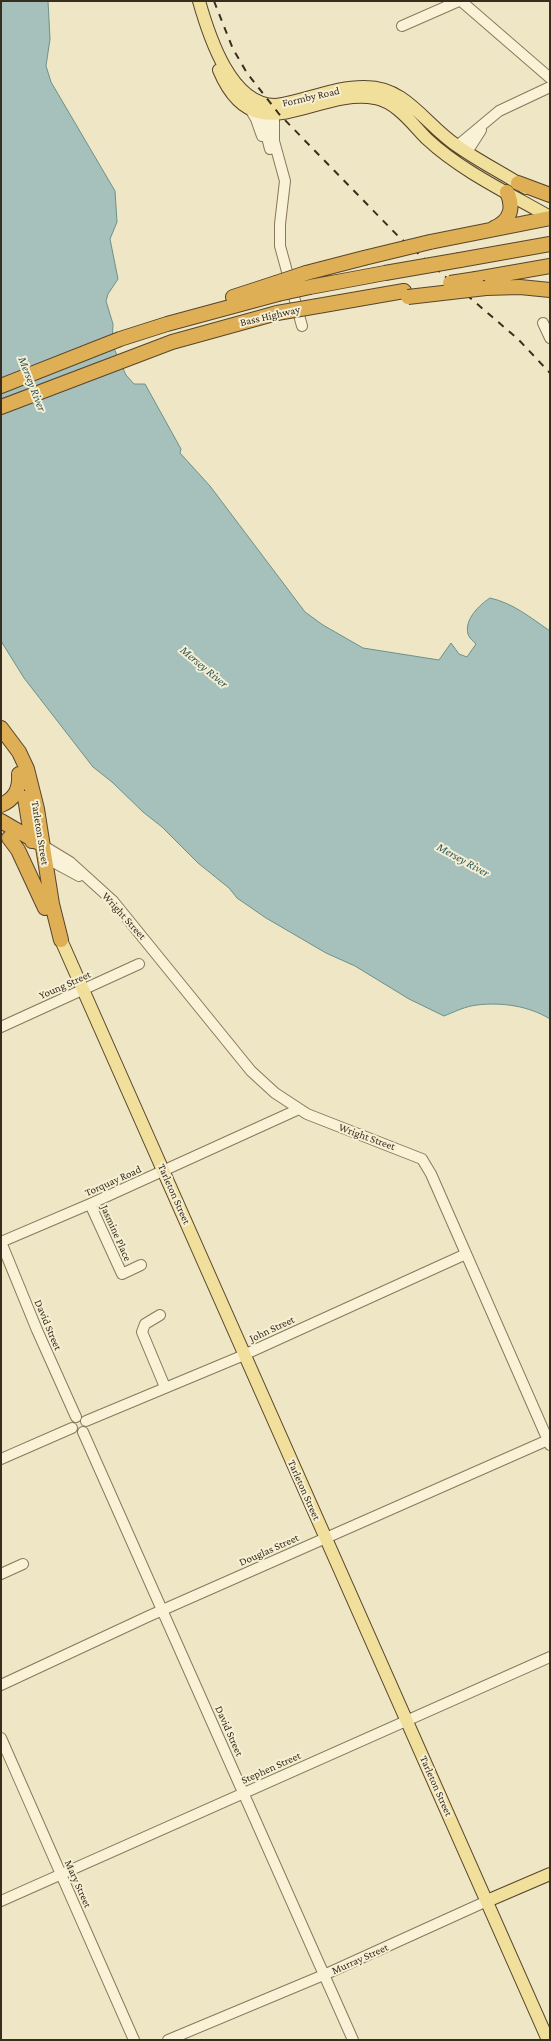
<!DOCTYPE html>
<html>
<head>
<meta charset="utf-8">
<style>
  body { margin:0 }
  #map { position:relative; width:551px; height:2041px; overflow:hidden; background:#eee6c4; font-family:"Crimson Pro",serif }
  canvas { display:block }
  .frame { position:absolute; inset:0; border:2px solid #392e1e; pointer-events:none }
</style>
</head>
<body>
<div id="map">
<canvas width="551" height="2041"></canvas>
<div class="frame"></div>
</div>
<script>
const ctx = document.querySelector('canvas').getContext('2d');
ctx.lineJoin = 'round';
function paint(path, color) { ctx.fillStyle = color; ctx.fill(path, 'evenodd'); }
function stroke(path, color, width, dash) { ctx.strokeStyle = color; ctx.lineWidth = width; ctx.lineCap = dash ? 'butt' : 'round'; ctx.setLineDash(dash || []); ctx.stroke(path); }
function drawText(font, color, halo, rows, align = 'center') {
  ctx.font = font + ' "Crimson Pro",serif'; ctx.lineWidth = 4; ctx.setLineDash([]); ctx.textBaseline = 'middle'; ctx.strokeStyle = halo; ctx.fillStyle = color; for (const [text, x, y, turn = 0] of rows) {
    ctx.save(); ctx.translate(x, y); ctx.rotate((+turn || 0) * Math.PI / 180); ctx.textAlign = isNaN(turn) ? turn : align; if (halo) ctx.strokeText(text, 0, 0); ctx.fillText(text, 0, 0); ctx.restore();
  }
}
const water = new Path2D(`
  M1,1H48L50,39L46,66L51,82L115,191L117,222L110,239L118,279L108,294L106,301L113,324L112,344L126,375L134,384H145L181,449L180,453L210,486L305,612L323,625L363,648L439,660L451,643L459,654L467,657L476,644C473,641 469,638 468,634C464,620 479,605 490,598C513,603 531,618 550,631V1019C529,1006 502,1002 477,1005C466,1006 454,1012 444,1016L409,999L355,966L326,953L266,918L237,898L229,888L198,863L162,827L143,812L112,782L93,767L24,678L1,641Z`);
const minor = new Path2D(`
  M461,1L550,78
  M402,26L459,1
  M266,105L265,129L270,149
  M271,107L274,115V141L285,181L280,224V246L302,326
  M250,109L256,119L262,136
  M457,146L499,111L550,87
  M467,152L481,130
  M543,323L550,338
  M42,845L70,862L113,901L251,1071L275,1093L307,1114L422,1159L431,1174L550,1445
  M44,857L79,876
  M1,1027L139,964
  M90,1204L122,1274L141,1265
  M1,1242L90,1204L299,1109
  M1,1242L37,1330L76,1417
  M160,1315L145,1324L142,1332L165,1387
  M86,1421L237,1358L466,1254
  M83,1432L353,2040
  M1,1459L72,1428
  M1,1574L23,1564
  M1,1685L149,1616L548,1440
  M1,1738L134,2040
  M1,1901L550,1657
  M168,2040L326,1974L487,1901`);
const major = new Path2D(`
  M199,1C209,36 231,106 276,105C306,101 335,86 366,87C406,87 425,124 456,145C478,161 503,173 526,188
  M219,70C255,156 315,87 375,98C398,103 412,124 427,139C461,171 510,194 550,217
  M61,940L548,2040
  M487,1901L550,1874`);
const highway = new Path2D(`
  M518,183L550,195
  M494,228C511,221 514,207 507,192
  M430,242L550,218
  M460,260L550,244
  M306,273L364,258
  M476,279L550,266
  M310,287L385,273
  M486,288L520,287L550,290
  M233,297L276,283
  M318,306L404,291
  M1,386L120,339L167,324L278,294
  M1,407L172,342L277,313
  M1,728L19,752L27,769L37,809L52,904L61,940
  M25,798L32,841
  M1,805C15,799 20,789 19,774
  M1,821L37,842
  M9,838L18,850L45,908`);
const rail = new Path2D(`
  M214,1L233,49L247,73L279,114L399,237L518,339L550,373`);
const highwayBridge = new Path2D(`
  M364,258L430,242
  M385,273L460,260
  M276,283L306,273
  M450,283L476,279
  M278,294L310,287
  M408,297L486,288
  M277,313L318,306`);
const streetNames = [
  ["Formby Road",311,97,-13],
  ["Bass Highway",270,316,-13],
  ["Tarleton Street",40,833,81],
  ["Wright Street",124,916,48],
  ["Young Street",65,985,-24],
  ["Wright Street",367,1137,20],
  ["Torquay Road",113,1181,-24],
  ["Tarleton Street",174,1194,66],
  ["Jasmine Place",116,1233,66],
  ["David Street",48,1325,67],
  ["John Street",272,1329,-25],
  ["Tarleton Street",304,1490,66],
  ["Douglas Street",269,1550,-24],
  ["David Street",229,1731,66],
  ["Stephen Street",271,1768,-24],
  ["Tarleton Street",436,1786,66],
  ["Mary Street",78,1884,66],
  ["Murray Street",360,1959,-24]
];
const waterNames = [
  ["Mersey River",32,384,69],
  ["Mersey River",204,667,40],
  ["Mersey River",463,860,29]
];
paint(water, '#a6c1bc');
stroke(water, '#6c908a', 1);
stroke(minor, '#89785a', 12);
stroke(major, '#57452e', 14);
stroke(highway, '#57452e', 16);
stroke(minor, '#f9f2d7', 10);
stroke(major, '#f1df9c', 12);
stroke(highway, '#deaf55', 14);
stroke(rail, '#392e1e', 2, [7, 7]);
stroke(highwayBridge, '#57452e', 16, []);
stroke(highwayBridge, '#deaf55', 14);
drawText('11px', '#392e1e', '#f6efd4', streetNames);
drawText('italic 12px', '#2e5759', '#f6efd4', waterNames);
</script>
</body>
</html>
